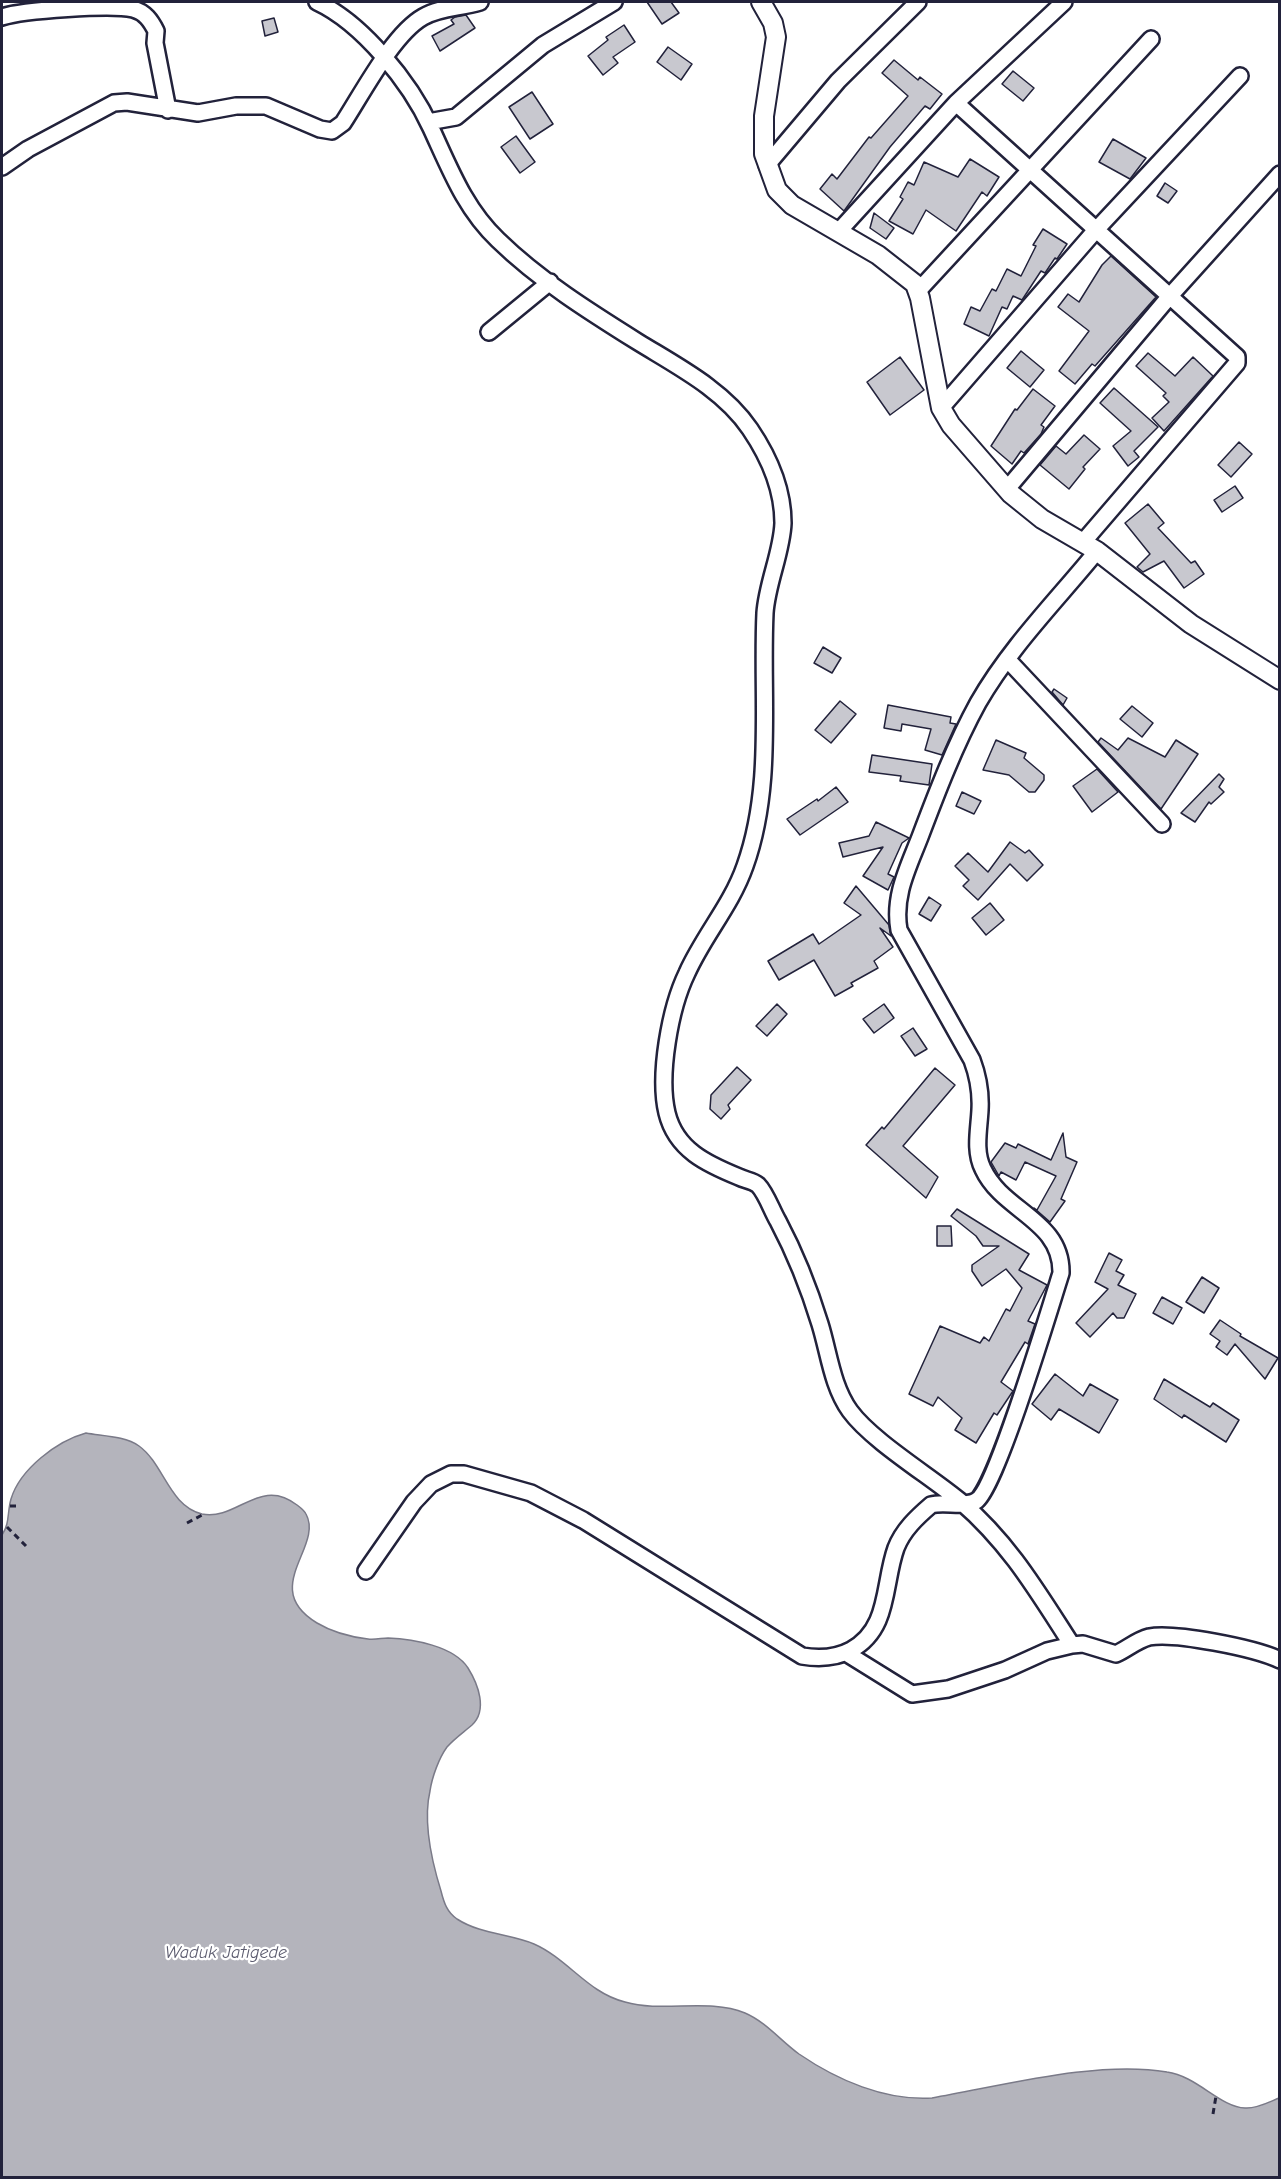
<!DOCTYPE html>
<html>
<head>
<meta charset="utf-8">
<style>
  body { margin:0 }
  #map { position:relative; width:1281px; height:2179px; overflow:hidden; background:#fff; font-family:"Comic Neue",sans-serif }
  canvas { display:block }
  .frame { position:absolute; inset:0; border:3px solid #22223b; pointer-events:none }
</style>
</head>
<body>
<div id="map">
<canvas width="1281" height="2179"></canvas>
<div class="frame"></div>
</div>
<script>
const ctx = document.querySelector('canvas').getContext('2d');
ctx.lineJoin = 'round';
function paint(path, color) { ctx.fillStyle = color; ctx.fill(path, 'evenodd'); }
function stroke(path, color, width, dash) { ctx.strokeStyle = color; ctx.lineWidth = width; ctx.lineCap = dash ? 'butt' : 'round'; ctx.setLineDash(dash || []); ctx.stroke(path); }
function drawText(font, color, halo, rows, align = 'center') {
  ctx.font = font + ' "Comic Neue",sans-serif'; ctx.lineWidth = 4.5; ctx.setLineDash([]); ctx.textBaseline = 'middle'; ctx.strokeStyle = halo; ctx.fillStyle = color; for (const [text, x, y, turn = 0] of rows) {
    ctx.save(); ctx.translate(x, y); ctx.rotate((+turn || 0) * Math.PI / 180); ctx.textAlign = isNaN(turn) ? turn : align; if (halo) ctx.strokeText(text, 0, 0); ctx.fillText(text, 0, 0); ctx.restore();
  }
}
const water = new Path2D(`
  M86,1433C102,1436 125,1436 139,1446C164,1464 169,1506 202,1514C237,1521 260,1476 297,1505C301,1508 304,1510 306,1514C324,1547 259,1588 317,1623C332,1632 351,1637 368,1639C375,1640 382,1638 388,1638C413,1639 454,1646 468,1668C478,1684 488,1710 472,1725C464,1732 455,1738 447,1747C439,1758 432,1777 430,1791C423,1821 432,1862 441,1891C444,1903 447,1912 457,1919C480,1934 510,1934 534,1944C568,1959 588,1993 625,2002C663,2013 708,1998 745,2013C766,2022 781,2041 799,2054C837,2080 885,2101 932,2098C1002,2086 1097,2060 1167,2072C1197,2076 1220,2107 1245,2108C1256,2109 1269,2102 1279,2098V2177H2V1535C10,1523 7,1513 11,1499C20,1469 57,1441 86,1433Z`);
const building = new Path2D(`
  M647,2H671L679,13L662,24Z
  M466,15L475,28L440,51L432,36L454,24L451,20L455,17Z
  M274,18L278,32L265,36L262,21Z
  M624,25L635,42L613,57L618,63L603,75L588,56L608,40L606,37Z
  M668,47L692,64L681,80L657,62Z
  M894,60L918,80L920,77L942,94L930,109L925,106L890,147L844,211L820,189L832,174L837,179L869,137L871,138L908,96L882,73Z
  M1013,71L1034,88L1023,101L1002,84Z
  M532,92L553,124L530,139L509,107Z
  M516,136L535,162L520,173L501,147Z
  M1113,139L1146,158L1130,179L1099,162Z
  M970,159L999,177L987,196L982,192L956,231L926,210L913,234L889,221L903,199L900,197L908,182L914,185L924,162L958,177Z
  M1165,183L1177,191L1168,203L1157,196Z
  M874,213L894,228L886,239L870,228Z
  M1043,229L1067,244L1057,259L1055,258L1045,273L1041,271L1022,300L1013,296L1007,309L1002,307L989,336L964,324L971,307L980,311L992,289L996,291L1007,269L1021,276L1036,246L1033,245Z
  M1111,256L1156,297L1095,366L1092,364L1075,384L1059,371L1089,331L1058,307L1068,294L1079,302L1102,265Z
  M1021,351L1044,370L1030,387L1007,368Z
  M1148,353L1175,376L1193,357L1213,376L1164,431L1152,418L1169,402L1163,396L1166,393L1136,366Z
  M900,357L924,390L890,415L867,382Z
  M1114,388L1158,427L1134,451L1139,457L1128,466L1113,446L1131,431L1100,403Z
  M1033,389L1055,406L1041,425L1044,427L1041,434L1024,453L1021,451L1012,464L991,446L1015,409L1017,410Z
  M1084,435L1100,449L1083,467L1085,469L1069,489L1040,465L1056,446L1066,454Z
  M1239,442L1252,454L1231,477L1218,465Z
  M1235,486L1243,498L1222,512L1214,500Z
  M1148,504L1164,523L1158,528L1191,563L1195,561L1204,574L1184,588L1164,561L1143,572L1137,567L1150,554L1125,523Z
  M823,647L841,658L832,673L814,663Z
  M1054,689L1067,698L1063,705L1052,692Z
  M840,701L856,714L831,743L815,730Z
  M888,705L951,717L950,723L956,724L942,755L925,750L931,729L902,724L901,731L884,728Z
  M1132,706L1153,723L1142,737L1120,719Z
  M1101,738L1118,750L1128,738L1165,757L1176,740L1198,754L1161,809L1098,742Z
  M996,740L1026,753L1024,758L1044,775V780L1035,792H1029L1009,775L983,770Z
  M872,755L932,764L929,785L900,781L901,776L869,772Z
  M1097,769L1118,792L1092,812L1073,786Z
  M1219,774L1224,779L1219,787L1224,792L1211,804L1209,802L1195,822L1181,813Z
  M836,787L848,802L800,835L787,819L817,799L818,801Z
  M962,792L981,801L974,814L956,806Z
  M876,822L909,838L902,843L888,874L894,877L888,890L863,876L883,847L843,857L839,843L869,836Z
  M1010,842L1025,853L1029,850L1043,865L1027,881L1010,864L978,900L963,886L969,880L955,866L968,853L988,872Z
  M856,886L889,925L891,936L880,928L893,947L874,961L878,968L851,983L853,986L835,996L814,960L779,980L768,961L813,934L819,944L861,915L844,903Z
  M929,897L941,905L931,921L919,914Z
  M990,903L1004,920L986,935L972,918Z
  M777,1004L787,1014L767,1036L756,1026Z
  M884,1004L894,1018L874,1033L863,1019Z
  M913,1028L927,1049L915,1056L901,1036Z
  M737,1067L751,1080L728,1105L730,1109L721,1119L710,1109L711,1095Z
  M935,1068L955,1085L903,1146L938,1177L926,1198L866,1145L882,1127L884,1129Z
  M1063,1133L1066,1157L1077,1162L1061,1199L1065,1201L1050,1222L1034,1208L1037,1210L1056,1176L1025,1162L1016,1180L1001,1172L999,1176L991,1162L1005,1143L1016,1148L1018,1144L1051,1160Z
  M957,1209L1029,1254L1019,1270L1047,1285L1028,1321L1035,1324L1028,1344L1025,1342L1001,1382L1013,1391L997,1415L994,1413L976,1443L955,1430L962,1418L938,1397L933,1406L909,1394L940,1326L980,1343L984,1337L989,1341L1006,1309L1010,1311L1022,1288L1006,1269L982,1286L972,1271V1265L999,1246H983L976,1236L951,1216Z
  M937,1226H951L952,1246H937Z
  M1109,1253L1122,1260L1116,1271L1124,1275L1118,1285L1136,1294L1124,1318H1117L1113,1313L1090,1337L1076,1323L1108,1289L1095,1282Z
  M1202,1277L1219,1288L1204,1313L1186,1302Z
  M1162,1297L1182,1308L1173,1324L1153,1313Z
  M1220,1320L1241,1334L1240,1336L1278,1358L1265,1379L1235,1344L1227,1355L1216,1347L1220,1341L1210,1334Z
  M1055,1374L1083,1396L1090,1384L1118,1400L1099,1433L1059,1409L1051,1420L1032,1404Z
  M1164,1379L1210,1407L1213,1403L1239,1420L1226,1442L1184,1415L1182,1418L1154,1399Z`);
const path = new Path2D(`
  M10,1506H20
  M187,1523L204,1514
  M7,1527L26,1546
  M1213,2114L1216,2096`);
const minor = new Path2D(`
  M317,2C362,23 410,82 431,128C450,169 465,209 498,240C539,280 590,312 638,342C677,366 724,390 750,429C769,457 783,489 783,523C782,552 767,583 765,613C761,697 774,785 745,866C731,906 704,935 687,973C670,1008 658,1075 667,1113C676,1150 707,1164 739,1177C745,1180 753,1181 758,1185C766,1193 772,1211 778,1221C796,1255 809,1288 820,1324C829,1353 832,1386 850,1411C872,1441 930,1476 960,1501C1010,1544 1037,1591 1072,1645
  M2,17C23,10 112,4 133,9C145,12 151,21 156,31L155,43L168,110
  M956,103L1064,2
  M428,122L456,117L543,45L614,2
  M767,165L838,81L918,2
  M2,167L28,149L114,103L127,102L198,113L236,106H266L320,129L332,131L343,123C362,94 393,34 423,17C440,7 461,8 480,2
  M839,231L956,103L1237,357V363L1084,541
  M918,291L1151,39
  M489,332L550,282
  M941,408L1095,231L1240,76
  M1007,489L1169,297L1280,174
  M1007,659L1162,824
  M366,1571L414,1502L431,1484L451,1474H464L531,1493L583,1520L802,1656C820,1659 836,1658 851,1650C890,1629 883,1584 896,1548C903,1530 917,1517 931,1505C944,1501 964,1508 976,1501C995,1491 1051,1305 1061,1273C1062,1220 1003,1212 983,1169C974,1151 979,1130 980,1110C981,1092 978,1076 972,1060L899,930C893,896 908,868 920,837C937,792 955,745 978,703C1010,647 1057,600 1097,551
  M846,1653L912,1694L948,1689L1005,1670L1047,1651L1072,1645L1083,1644L1116,1654C1127,1649 1137,1640 1149,1637C1174,1632 1255,1648 1280,1660`);
const tertiary = new Path2D(`
  M761,2L773,23L776,37L764,116V154L777,190L792,205L878,255L915,284L920,298L941,408L951,425L1011,494L1042,519L1097,551L1191,624L1280,680`);
const waterNames = [
  ["Waduk Jatigede",226,1953]
];
paint(water, '#b4b4bc');
stroke(water, '#7a7a88', 1.5);
paint(building, '#c8c8cf');
stroke(building, '#22223b', 1.5);
stroke(minor, '#22223b', 20);
stroke(tertiary, '#22223b', 22);
stroke(path, '#22223b', 3, [6, 4.5]);
stroke(minor, '#fff', 15);
stroke(tertiary, '#fff', 18);
drawText('italic 18px', '#5c5c6f', '#fff', waterNames);
</script>
</body>
</html>
